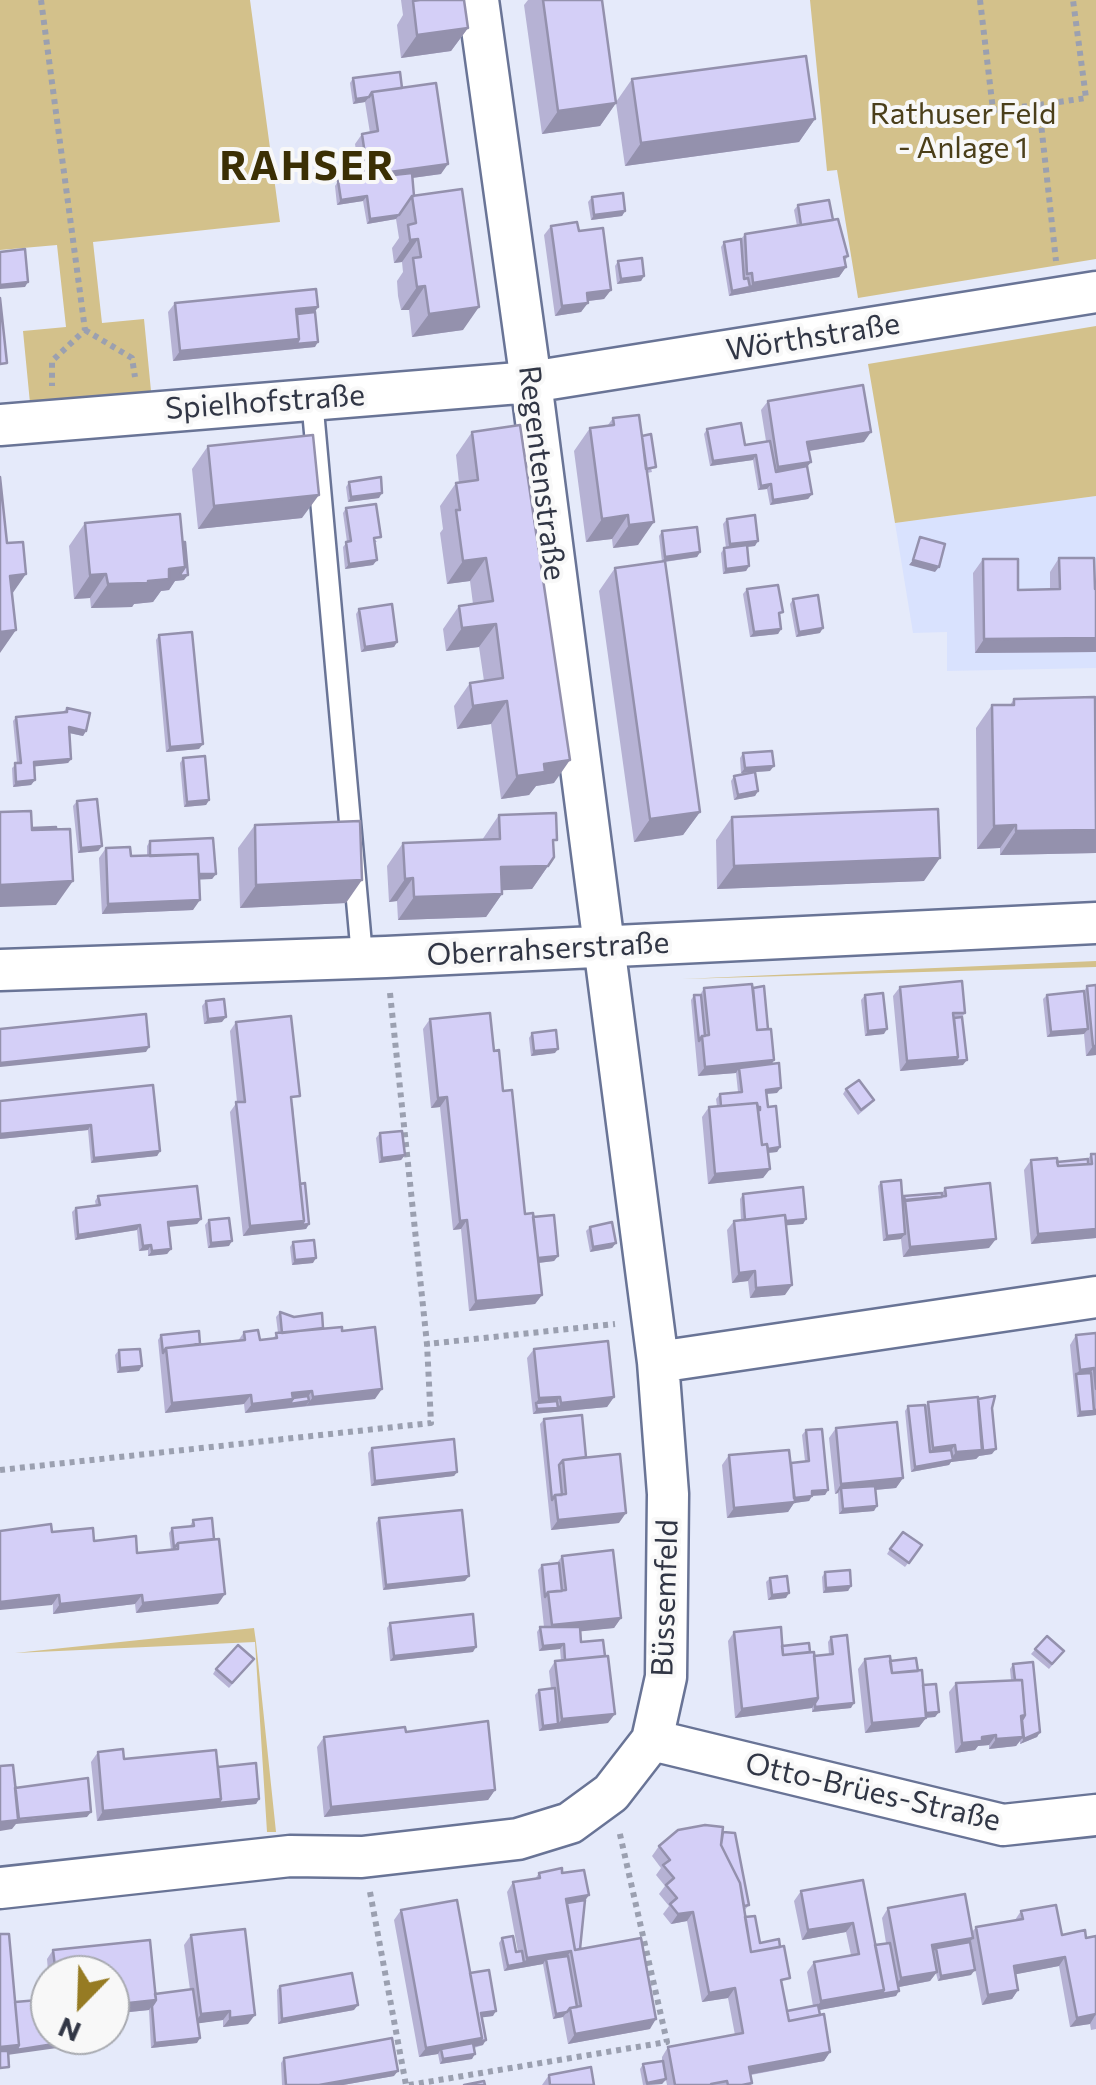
<!DOCTYPE html>
<html>
<head>
<meta charset="utf-8">
<style>
  body { margin:0 }
  #map { position:relative; width:1096px; height:2085px; overflow:hidden; background:#e5eafa; font-family:Commissioner,sans-serif }
  canvas { display:block }
  .north { position:absolute; left:30px; top:1955px; width:100px; height:100px; box-sizing:border-box; background:#f8f8f8; border:2px solid #a8aab0; border-radius:50%; rotate:203deg; font-size:28px; font-weight:700; line-height:40px; text-align:center; color:#313645 }
  .north::after { content:''; display:block; margin:auto; width:35px; height:45px; background:#967b23; clip-path:polygon(50% 0,100% 100%,50% 72%,0 100%) }
</style>
</head>
<body>
<div id="map">
<canvas width="1096" height="2085"></canvas>
<div class="north">N</div>
</div>
<script>
const ctx = document.querySelector('canvas').getContext('2d');
ctx.lineJoin = 'round';
function paint(path, color) { ctx.fillStyle = color; ctx.fill(path, 'evenodd'); }
function stroke(path, color, width, dash) { ctx.strokeStyle = color; ctx.lineWidth = width; ctx.lineCap = dash ? 'butt' : 'round'; ctx.setLineDash(dash || []); ctx.stroke(path); }
function drawText(font, color, halo, rows, align = 'center') {
  ctx.font = font + ' Commissioner,sans-serif'; ctx.lineWidth = 8; ctx.setLineDash([]); ctx.textBaseline = 'middle'; ctx.strokeStyle = halo; ctx.fillStyle = color; for (const [text, x, y, turn = 0] of rows) {
    ctx.save(); ctx.translate(x, y); ctx.rotate((+turn || 0) * Math.PI / 180); ctx.textAlign = isNaN(turn) ? turn : align; if (halo) ctx.strokeText(text, 0, 0); ctx.fillText(text, 0, 0); ctx.restore();
  }
}
const built = new Path2D(`
  M1096,496V668L947,671V632L913,633L895,523Z`);
const green = new Path2D(`
  M0,0H250L280,222L93,242L102,323L144,319L151,391L30,403L23,331L66,327L57,245L0,250Z
  M810,0H1096V259L858,298L837,170L827,171Z
  M1096,326V496L895,523L868,364Z
  M1096,961V967L682,979Z
  M254,1628L256,1642L276,1832H267L255,1642L15,1653Z`);
const path = new Path2D(`
  M41,0L85,330L52,361V386
  M980,0L993,110L1039,105L1056,261
  M1039,105L1086,98L1073,0
  M85,330L132,358L135,377
  M390,993L427,1344L615,1324
  M0,1470L431,1423L427,1344
  M370,1892L406,2085
  M409,2085L667,2042L619,1830`);
const service = new Path2D(`
  M312,399L362,956`);
const minor = new Path2D(`
  M0,425L531,382L1096,292
  M0,970L386,957L1096,923
  M658,1362L1096,1297
  M652,1740L1003,1825L1096,1815
  M0,1888L290,1856L362,1857L518,1839L570,1823L611,1793L652,1740L666,1677L668,1494L658,1362L531,382L478,0`);
const wall = new Path2D(`
  M401,0H464L468,28L451,51L401,58L397,25L403,15Z
  M528,0H602L616,102L632,79L815,119L799,142L625,166L616,103L600,126L542,134L524,5Z
  M353,78L402,88L441,174L412,178L414,196L463,330L412,337L409,310H401L398,296L397,281L403,272L402,262L394,263L392,248L399,238L396,219L367,224L363,201L337,205L335,186L338,181L360,179L355,144L362,134L370,133L365,102L353,104L350,83Z
  M592,197L625,211L622,216L591,220L588,202Z
  M798,205L833,220L848,256L845,261L846,267L839,277L729,296L721,247L724,242L741,239L745,234L797,226L794,210Z
  M551,226L579,231L611,290L604,299L588,301L581,312L555,316L544,235Z
  M618,261L644,276L641,281L617,284L615,266Z
  M175,303L315,312V347L173,361L168,312Z
  M768,401L864,442L809,451L807,466L812,494L808,499L770,505L767,489L758,490L753,460L710,466L704,434L707,429L745,445L766,441L761,410Z
  M613,418L642,436L652,472L647,473L638,545L613,548L612,539L586,542L574,451L590,428L608,425Z
  M472,432L554,783L536,786L529,795L501,799L491,724L457,729L454,706L470,683L484,681L479,647L446,651L443,629L459,606L473,604L470,581L447,584L440,533L443,529L440,506L456,483H459L456,455Z
  M208,446L302,518L198,529L192,469Z
  M349,482L379,498L348,502L346,487Z
  M346,508L377,542H374L377,560L373,565L345,569L343,547L347,542L343,513Z
  M727,519L755,546L747,547L749,566L746,571L723,574L721,553L724,548H726L723,524Z
  M85,523L184,580L175,581L169,590L161,591L153,602L134,604L132,607L91,608L90,598L74,599L69,546Z
  M662,531L700,552L697,557L665,562L700,812L683,835L634,842L599,591L615,568L662,562L659,536Z
  M1059,558L1096,589V652L975,653L973,573L983,559L1018,590L1050,589V572Z
  M747,589L781,629L778,634L750,637L743,594Z
  M793,599L820,633L796,637L790,604Z
  M359,609L397,642L394,647L361,652L356,614Z
  M159,635L199,749L166,752L156,640Z
  M1014,699L1096,703V853L1000,855V848L977,849L976,728L992,705H1010Z
  M67,708L86,731L83,736L69,733L71,759L68,763L34,766L35,780L31,785L13,787L12,768L17,763L13,721L16,717L63,712Z
  M743,753L770,771L755,772L758,791L755,796L734,800L731,781L734,776L752,772L741,773L740,758Z
  M183,758L209,800L206,805L184,807L180,763Z
  M77,801L102,846L98,851L78,853L73,806Z
  M499,815L554,845L548,866L532,889L502,890V894L486,917L398,920L397,901L389,902L387,866L403,843L482,840Z
  M732,817L924,881L717,889L716,840Z
  M255,825L346,903L240,908L238,848Z
  M150,841L216,874L212,879H199L193,910L102,914L99,858L106,848L131,856H147V846Z
  M1087,986L1096,1055L1086,1056L1084,1034L1047,1037L1043,999L1047,995L1084,991Z
  M900,987L965,1013L962,1017L963,1065L900,1071L893,996Z
  M704,988H753L767,1029L774,1060L772,1064L777,1093L767,1094L768,1107L780,1147L777,1152L768,1153L770,1169L763,1178L708,1184L702,1117L709,1107L717,1106L716,1099L720,1094L738,1092L736,1073L698,1076L691,1000L694,995H700Z
  M865,995L884,1034L865,1036L861,1000Z
  M206,1001L222,1022L204,1024L202,1006Z
  M430,1019L494,1051L503,1091L525,1214L533,1217L558,1256L554,1261L538,1263L542,1295L535,1304L469,1311L461,1229L453,1230L440,1107L431,1108L423,1029Z
  M236,1022L293,1106L300,1184L309,1224L306,1229L243,1236L230,1112L237,1102L230,1031Z
  M532,1033L555,1053L531,1056L529,1038Z
  M153,1085L160,1151L157,1156L91,1163L88,1130L0,1139Z
  M846,1089L874,1100L870,1105L858,1115L843,1094Z
  M380,1133L405,1155L401,1160L379,1163L376,1138Z
  M1091,1154H1096V1238L1031,1244L1024,1170L1031,1160L1057,1162L1088,1159Z
  M881,1182L902,1199L904,1196L942,1193L945,1188L989,1248L903,1257L901,1239L883,1241L878,1186Z
  M743,1194L806,1219L803,1224L786,1225L785,1295L750,1298L748,1281L732,1283L727,1230L734,1221L741,1220L740,1199Z
  M98,1196L201,1219L197,1224L169,1227L171,1249L167,1254L148,1256V1250L139,1251L137,1230L75,1240L72,1212L76,1208L96,1206L95,1201Z
  M209,1220L229,1246L208,1248L205,1225Z
  M590,1227L616,1243L612,1248L590,1252L586,1231Z
  M293,1242L313,1263L292,1265L290,1247Z
  M280,1312L323,1328L342,1331L375,1399L245,1413L244,1404L165,1413L158,1340L161,1335L200,1344L238,1341L244,1332L260,1340L273,1338L278,1333L276,1317Z
  M1096,1333V1415L1077,1417L1070,1345L1076,1335Z
  M534,1349L614,1397L607,1407L533,1414L527,1358Z
  M119,1350L139,1371L117,1373L115,1355Z
  M978,1399L992,1408V1454L979,1456L976,1459L951,1462L949,1465L911,1472L905,1411L908,1406L925,1407L928,1402Z
  M544,1419L586,1457L619,1523L551,1530L540,1424Z
  M836,1428L903,1478L896,1488L875,1490L874,1511L839,1514L838,1493L835,1494L829,1438Z
  M806,1430L828,1490L825,1495L812,1496L809,1501L794,1503L788,1512L727,1518L722,1465L729,1455L791,1463L805,1461L802,1435Z
  M372,1448L457,1472L454,1476L371,1486L368,1453Z
  M379,1518L465,1581L383,1590L376,1523Z
  M193,1520L218,1604L136,1613L135,1604L53,1614L52,1532L94,1541L137,1553L171,1550L169,1533L172,1528L190,1526Z
  M922,1545L905,1567L887,1554L890,1549Z
  M562,1556L621,1618L614,1628L580,1631L581,1642L608,1723L539,1731L535,1695L539,1690L551,1689L549,1671L555,1661L561,1660L560,1649L539,1651L537,1632L540,1627H544L538,1570L542,1565L557,1563Z
  M825,1572L851,1586L848,1591L823,1593L822,1577Z
  M770,1578L786,1598L768,1600L766,1582Z
  M390,1623L473,1652L390,1661L387,1628Z
  M734,1632L810,1652L814,1656L829,1655L828,1642L831,1637L851,1708L812,1712V1708L735,1718L728,1641Z
  M1047,1636L1064,1651L1049,1669L1031,1654Z
  M865,1659L890,1661L918,1671L923,1685L939,1712L935,1717L926,1718L919,1727L865,1733L858,1669Z
  M250,1664L229,1688L213,1674L216,1669Z
  M1013,1664L1040,1732L1037,1737L1020,1744V1741L1016,1746L989,1749V1745L978,1746L975,1750L955,1753L949,1692L956,1683L1011,1680L1010,1669Z
  M406,1732L495,1790L488,1800L324,1817L317,1747L324,1737Z
  M98,1752L124,1759L218,1767L259,1799L256,1804L97,1821L91,1762Z
  M723,1832L749,1905L744,1911L745,1917L783,1988L787,2011L813,2006L807,1972L814,1962L851,1955L846,1932L802,1940L794,1901L801,1891L863,1880L875,1945L886,1943L882,1918L888,1908L972,1932L976,1927L1015,1920L1021,1911L1062,1935L1086,1938L1096,1936V2029L1091,2030L1090,2024L1070,2027L1059,1966L1016,1974L1018,1990L1012,1999L982,2005L970,1942L971,1975L938,1981L936,1973L930,1981L899,1987L896,1996L819,2010L830,2052L824,2061L751,2075L752,2083L751,2085H667L666,2080L662,2084L643,2085L640,2069L643,2064L662,2061V2057L668,2047L735,2035L728,1998L702,2002L687,1921L671,1924L663,1914L669,1906L659,1894L665,1886L656,1875L661,1868L652,1856L659,1846Z
  M539,1873H562L589,1895L585,1900L580,1949L650,2029L568,2044L563,2017L553,2019L543,1964L504,1971L499,1943L502,1938L516,1952H518L507,1892L513,1882L535,1879Z
  M401,1910L470,1973L493,2016L482,2017L483,2045L474,2048L472,2059L440,2064L438,2054L419,2057L394,1920Z
  M191,1935L248,2024L223,2027V2020L198,2023L197,2043L151,2048L149,2010L110,2014V1975H50V1994L47,1959L53,1950L155,1994L190,1990L184,1945Z
  M280,1986L354,2010L278,2024L277,1990Z
  M284,2058L394,2076L343,2085H282L281,2063Z
  M549,2075L594,2085H542Z`);
const shadedWall = new Path2D(`
  M468,28L451,51L401,58L417,35Z
  M369,97L365,102L353,104L356,99Z
  M616,103L600,126L542,134L558,111Z
  M815,119L799,142L625,166L641,143Z
  M448,164L441,174L361,185L368,175Z
  M367,196L363,201L337,205L341,200Z
  M625,211L622,216L591,220L594,215Z
  M399,215L396,219L367,224L370,219Z
  M418,239L402,262L394,263L410,240Z
  M846,267L839,277L729,296L732,291L750,287L753,283Z
  M644,276L641,281L617,284L621,279Z
  M28,282L25,287L0,289V285Z
  M425,286L409,310H401L417,287Z
  M611,290L604,299L580,302L587,293Z
  M588,303L581,312L555,316L562,306Z
  M318,307L312,317L293,319L296,309Z
  M479,307L463,330L412,337L429,314Z
  M299,339L318,342L315,347L173,361L180,351Z
  M871,432L864,442L801,452L807,442Z
  M756,455L753,460L710,466L713,461Z
  M811,462L804,471L772,477L778,467Z
  M771,484L767,489L758,490L761,486Z
  M382,493L379,498L348,502L351,497Z
  M812,494L808,499L770,505L773,500Z
  M319,495L302,518L198,529L214,506Z
  M628,515L612,539L586,542L602,519Z
  M654,522L638,545L613,548L629,525Z
  M758,541L755,546L727,549L730,544Z
  M700,552L697,557L662,562L665,557Z
  M486,558L470,581L447,584L463,561Z
  M377,560L373,565L345,569L349,564Z
  M913,560L939,567L935,572L909,565Z
  M749,566L746,571L723,574L726,569Z
  M185,567L188,575L184,580L175,581L169,590L161,591L153,602L134,604L132,607L91,608L108,584L169,569Z
  M26,574L10,597V576Z
  M106,574L90,598L74,599L90,575Z
  M496,624L479,647L446,651L462,628Z
  M823,628L820,633L796,637L799,632Z
  M781,629L778,634L750,637L754,632Z
  M16,630L0,653V632Z
  M1096,638V652L975,653L984,639Z
  M397,642L394,647L361,652L365,647Z
  M507,701L491,724L457,729L473,706Z
  M69,727L86,731L83,736L65,732Z
  M203,744L199,749L166,752L170,747Z
  M71,759L68,763L30,767L34,762Z
  M570,760L554,783L536,786L529,795L501,799L517,776L544,764Z
  M774,766L770,771L741,773L745,768Z
  M35,780L31,785L13,787L16,782Z
  M758,791L755,796L734,800L738,795Z
  M209,800L206,805L184,807L187,802Z
  M700,812L683,835L634,842L650,819Z
  M1016,825L1000,848L977,849L994,826Z
  M1096,830V853L1000,855L1016,831Z
  M102,846L98,851L78,853L81,848Z
  M940,858L924,881L717,889L734,866Z
  M548,866L532,889L485,891L501,867Z
  M216,874L212,879L192,880L196,875Z
  M413,878L397,901L389,902L405,879Z
  M362,880L346,903L240,908L256,885Z
  M73,881L56,905L0,907V885Z
  M502,894L486,917L398,920L414,897Z
  M200,900L193,910L102,914L108,904Z
  M226,1017L222,1022L204,1024L208,1019Z
  M887,1029L884,1034L865,1036L868,1031Z
  M1088,1029L1084,1034L1047,1037L1051,1032Z
  M1093,1046H1096V1055L1086,1056Z
  M149,1047L146,1052L0,1067V1063Z
  M558,1049L555,1053L531,1056L534,1051Z
  M958,1057L967,1060L963,1065L900,1071L907,1061Z
  M774,1060L768,1070L739,1068L736,1073L698,1076L705,1067Z
  M781,1088L777,1093L763,1094L766,1090Z
  M447,1097L440,1107L431,1108L438,1098Z
  M91,1125L88,1130L0,1139V1134Z
  M780,1147L777,1152L755,1154L758,1149Z
  M160,1151L157,1156L91,1163L94,1158Z
  M405,1155L401,1160L379,1163L382,1158Z
  M770,1169L763,1178L708,1184L715,1174Z
  M201,1219L197,1224L165,1227L168,1222Z
  M806,1219L803,1224L742,1229L746,1224Z
  M467,1220L461,1229L453,1230L460,1221Z
  M304,1221L309,1224L306,1229L243,1236L250,1226Z
  M140,1225L137,1230L75,1240L78,1235Z
  M1096,1229V1238L1031,1244L1038,1234Z
  M905,1234L901,1239L883,1241L887,1236Z
  M996,1239L989,1248L903,1257L910,1247Z
  M232,1241L229,1246L208,1248L211,1243Z
  M616,1243L612,1248L590,1252L593,1247Z
  M151,1245L148,1250L139,1251L143,1246Z
  M171,1249L167,1254L148,1256L152,1251Z
  M558,1256L554,1261L530,1264L534,1259Z
  M316,1258L313,1263L292,1265L295,1260Z
  M755,1271L748,1281L732,1283L739,1273Z
  M792,1285L785,1295L750,1298L756,1288Z
  M542,1295L535,1304L469,1311L476,1301Z
  M142,1366L139,1371L117,1373L120,1368Z
  M1094,1368L1087,1378L1076,1374L1080,1370Z
  M382,1389L375,1399L306,1406L313,1397Z
  M312,1391L305,1401H309L306,1406L245,1413L252,1404L292,1393Z
  M251,1395L244,1404L165,1413L172,1403Z
  M560,1397L554,1406L536,1403L539,1398Z
  M614,1397L607,1407L533,1414L537,1409L558,1408L561,1403Z
  M1096,1408V1415L1077,1417L1080,1412L1094,1411Z
  M955,1445L948,1455L926,1457L933,1448Z
  M996,1449L992,1454L979,1456L976,1459L951,1462L949,1465L911,1472L915,1467L950,1460L956,1452Z
  M457,1472L454,1476L371,1486L375,1481Z
  M903,1478L896,1488L841,1493V1488L838,1493L835,1494L841,1484Z
  M828,1490L825,1495L808,1496L812,1491Z
  M812,1496L809,1501L794,1503L788,1512L727,1518L734,1508Z
  M877,1506L874,1511L839,1514L843,1509Z
  M626,1513L619,1523L551,1530L558,1520Z
  M469,1576L465,1581L383,1590L386,1585Z
  M851,1586L848,1591L823,1593L826,1588Z
  M789,1593L786,1598L768,1600L772,1595Z
  M225,1594L218,1604L136,1613L143,1603Z
  M59,1595L52,1605L0,1610V1602Z
  M142,1595L135,1604L53,1614L60,1604Z
  M621,1618L614,1628L545,1635L552,1625Z
  M564,1644L560,1649L539,1651L543,1646Z
  M476,1647L473,1652L390,1661L394,1656Z
  M818,1698L812,1708L735,1718L742,1709Z
  M854,1703L851,1708L812,1712L815,1707Z
  M939,1712L935,1717L919,1718L922,1713Z
  M615,1714L608,1723L539,1731L543,1726L558,1724L562,1719Z
  M926,1718L919,1727L865,1733L872,1723Z
  M1040,1732L1037,1737L1020,1744L1024,1739Z
  M996,1735L989,1745L978,1746L975,1750L955,1753L962,1743L982,1737Z
  M1023,1737L1016,1746L989,1749L996,1739Z
  M495,1790L488,1800L324,1817L331,1807Z
  M221,1799H259L256,1804L97,1821L103,1811Z
  M91,1812L87,1817L16,1824L12,1829L0,1831V1822Z
  M589,1895L582,1905L563,1904L566,1899Z
  M693,1912L687,1921L671,1924L678,1914Z
  M853,1923L846,1932L802,1940L808,1930Z
  M973,1938L966,1947L936,1948L933,1953L932,1945Z
  M571,1951L564,1961L546,1959L543,1964L504,1971L508,1966L524,1963L527,1958Z
  M1065,1957L1059,1966L1007,1976L1014,1966Z
  M975,1970L971,1975L938,1981L941,1976Z
  M937,1972L930,1981L894,1988L901,1978Z
  M735,1988L728,1998L702,2002L709,1993Z
  M884,1990L899,1991L896,1996L814,2011L821,2001Z
  M1018,1990L1012,1999L982,2005L988,1995Z
  M156,2000L149,2010L110,2014V2005Z
  M358,2005L354,2010L278,2024L282,2019Z
  M230,2011L223,2020L194,2024L201,2014Z
  M496,2011L493,2016L478,2018L481,2013Z
  M567,2012L563,2017L553,2019L556,2014Z
  M1096,2014L1090,2024L1070,2027L1077,2018Z
  M255,2015L248,2024L223,2027L230,2018Z
  M656,2019L650,2029L568,2044L575,2034Z
  M200,2038L197,2043L151,2048L155,2043Z
  M482,2038L486,2040L483,2045L442,2053L441,2049L438,2054L419,2057L426,2048Z
  M60,2043L57,2048L0,2056V2047Z
  M830,2052L824,2061L742,2076L749,2067Z
  M475,2054L472,2059L440,2064L443,2059Z
  M398,2071L394,2076L343,2085H319Z
  M666,2079L662,2084L646,2085L647,2083Z`);
const building = new Path2D(`
  M420,0H464L468,28L417,35L413,1Z
  M543,0H602L616,103L558,111Z
  M806,56L815,119L641,143L632,79Z
  M400,72L402,88L372,92L369,97L356,99L353,78Z
  M436,83L448,164L368,175L362,134L378,131L372,92Z
  M412,173L414,196H412L399,215L370,219L367,196L341,200L338,181Z
  M462,189L479,307L429,314L425,286L417,287L415,273L413,258L421,257L418,239L410,240L408,225L416,223L412,196Z
  M623,193L625,211L594,215L592,197Z
  M829,200L833,220L801,225L798,205Z
  M838,219L848,256L844,257L846,267L753,283L752,273L747,274L745,234Z
  M577,222L579,231L603,228L611,290L587,293L588,303L562,306L551,226Z
  M741,239L744,279L748,278L750,287L732,291L724,242Z
  M25,249L28,282L0,285V252Z
  M642,258L644,276L621,279L618,261Z
  M316,289L318,307L296,309L299,339L180,351L175,303Z
  M0,298L7,363L0,364Z
  M315,312L318,342L296,344L299,339L297,314Z
  M863,385L871,432L807,442L811,462L778,467L768,401Z
  M639,415L654,522L629,525L628,515L602,519L590,428L614,425L613,418Z
  M741,423L745,445L770,441L776,472L807,466L812,494L773,500L771,484L761,486L756,455L713,461L707,429Z
  M520,425L570,760L544,764L545,772L517,776L507,701L473,706L470,683L503,678L496,624L462,628L459,606L493,601L486,558L463,561L456,510H460L456,483L478,480L472,432Z
  M651,434L656,467L646,469L642,436Z
  M313,435L319,495L214,506L208,446Z
  M0,477L7,543L23,542L26,574L10,576L16,630L0,632Z
  M381,477L382,493L351,497L349,482Z
  M376,504L381,537L374,538L377,560L349,564L346,542L351,541L346,508Z
  M180,514L185,567L169,569V579L148,581V583L108,584L106,574L90,575L85,523Z
  M755,515L758,541L730,544L727,519Z
  M697,527L700,552L665,557L662,531Z
  M920,537L945,544L939,567L913,560Z
  M183,542H185L188,575L179,576L185,567Z
  M747,545L749,566L726,569L724,548Z
  M1059,558H1094L1095,589H1096V638L984,639L983,559H1018V590L1060,589Z
  M665,561L700,812L650,819L615,568Z
  M778,585L783,612L779,613L781,629L754,632L747,589Z
  M818,595L823,628L799,632L793,599Z
  M392,604L397,642L365,647L359,609Z
  M192,632L203,744L170,747L159,635Z
  M1095,697L1096,830L1016,831V825L994,826L992,705H1014V699Z
  M67,708L90,713L86,731L69,727L71,759L34,762L35,780L16,782L15,763H21L16,717L67,712Z
  M772,751L774,766L745,768L743,753Z
  M205,756L209,800L187,802L183,758Z
  M755,772L758,791L738,795L734,776Z
  M97,799L102,846L81,848L77,801Z
  M938,809L940,858L734,866L732,817Z
  M31,811L32,830L70,829L73,881L0,885V812Z
  M556,813L557,840H553L554,857L548,866L501,867L502,894L414,897L413,878L405,879L403,843L500,839L499,815Z
  M360,821L362,880L256,885L255,825Z
  M56,827V829L32,830V828Z
  M213,838L216,874H199L198,854L150,856V841Z
  M130,847L131,856L198,854L200,900L108,904L106,848Z
  M962,981L965,1013H953L958,1057L907,1061L900,987Z
  M752,984L757,1030L771,1029L774,1060L705,1067L702,1036L709,1035L704,988Z
  M1096,985V1046H1093L1087,986Z
  M764,986L768,1029L757,1030L753,988Z
  M1084,991L1088,1029L1051,1032L1047,995Z
  M883,993L887,1029L868,1031L865,995Z
  M694,995H701L705,1036H702L699,1041Z
  M224,999L226,1017L208,1019L206,1001Z
  M490,1013L494,1051L499,1050L503,1091L512,1090L525,1214L533,1213L542,1295L476,1301L467,1220L460,1221L447,1097L438,1098L430,1019Z
  M146,1014L149,1047L0,1063V1029Z
  M291,1016L300,1096L291,1097L304,1221L250,1226L236,1102H245L236,1022Z
  M962,1017L967,1060L954,1061L958,1057L954,1018Z
  M556,1030L558,1049L534,1051L532,1033Z
  M779,1063L781,1088L766,1090L768,1107L776,1106L780,1147L768,1149L767,1144L762,1145L758,1110H760V1107H758L757,1103L721,1106L720,1094L742,1092L739,1068Z
  M859,1080L874,1100L861,1110L846,1089Z
  M153,1085L160,1151L94,1158L91,1125L0,1134V1101Z
  M757,1103L762,1145L767,1144L770,1169L715,1174L709,1107Z
  M402,1131L405,1155L382,1158L380,1133Z
  M1091,1154H1096V1229L1038,1234L1031,1160L1057,1158L1058,1166L1092,1164Z
  M1088,1159V1164L1058,1166L1057,1162Z
  M901,1180L905,1234L887,1236L881,1182Z
  M305,1183L309,1224L301,1225L304,1221L300,1184Z
  M990,1183L996,1239L910,1247L905,1200L946,1196L945,1188Z
  M197,1186L201,1219L168,1222L171,1249L152,1251L151,1245L143,1246L140,1225L78,1235L76,1208L100,1205L98,1196Z
  M803,1187L806,1219L786,1221L785,1215L745,1220L743,1194Z
  M942,1193V1197L905,1201L904,1196Z
  M554,1215L558,1256L538,1258L533,1217Z
  M785,1215L792,1285L756,1288L755,1271L739,1273L734,1221Z
  M229,1218L232,1241L211,1243L209,1220Z
  M612,1222L616,1243L593,1247L590,1227Z
  M314,1240L316,1258L295,1260L293,1242Z
  M280,1312L294,1317L322,1313L323,1328L282,1333Z
  M342,1327V1331L375,1327L382,1389L313,1397L312,1391L292,1393L293,1399L252,1404L251,1395L172,1403L166,1348L245,1340L244,1332L258,1330L260,1340L277,1338L276,1333Z
  M199,1331L200,1344L166,1348L163,1353L161,1335Z
  M1096,1333V1389L1094,1368L1080,1370L1076,1335Z
  M608,1341L614,1397L561,1403L560,1397L539,1398L534,1349Z
  M140,1349L142,1366L120,1368L119,1350Z
  M1091,1373L1094,1411L1080,1412L1076,1374Z
  M308,1396L309,1401L290,1404L293,1398Z
  M995,1396L992,1408L996,1449L982,1451L978,1399Z
  M978,1397L983,1450L956,1452L955,1445L933,1448L928,1402Z
  M557,1401L558,1408L537,1409L536,1403Z
  M925,1405L930,1452L951,1450L953,1460L915,1467L908,1406Z
  M582,1415L586,1457L563,1460L559,1465L562,1495H555L552,1500L544,1419Z
  M897,1422L903,1478L841,1484L836,1428Z
  M822,1429L828,1490L812,1491V1496L794,1498L791,1463L809,1461L806,1430Z
  M454,1439L457,1472L375,1481L372,1448Z
  M789,1450L795,1502L734,1508L729,1455Z
  M620,1454L626,1513L558,1520L555,1495L566,1494L563,1460Z
  M875,1486L877,1506L843,1509L841,1488Z
  M462,1510L469,1576L386,1585L379,1518Z
  M212,1518L214,1539L178,1543L174,1548L172,1528L194,1526L193,1520Z
  M51,1524L52,1532L93,1528L94,1541L136,1536L137,1553L178,1549V1543L219,1539L225,1594L143,1603L142,1595L60,1604L59,1595L0,1602V1531Z
  M903,1532L922,1545L909,1563L890,1549Z
  M613,1550L621,1618L552,1625L548,1592L566,1590L562,1556Z
  M559,1563L562,1591L548,1592L545,1597L542,1565Z
  M850,1570L851,1586L826,1588L825,1572Z
  M787,1576L789,1593L772,1595L770,1578Z
  M473,1614L476,1647L394,1656L390,1623Z
  M540,1627H580L581,1642L603,1640L605,1656L565,1660L564,1644L543,1646Z
  M781,1627L783,1655L814,1652L818,1698L742,1709L734,1632Z
  M847,1635L854,1703L815,1707V1703L818,1698L814,1656L833,1654L831,1637Z
  M1047,1636L1064,1651L1052,1664L1035,1649Z
  M809,1643L810,1652L783,1655L782,1646Z
  M238,1645L254,1659L232,1683L216,1669Z
  M608,1656L615,1714L562,1719L555,1661Z
  M890,1656L892,1673L922,1670L926,1718L872,1723L865,1659Z
  M916,1658L918,1671L892,1673L890,1661Z
  M1033,1662L1040,1732L1024,1739L1022,1720L1025,1715L1022,1680H1015L1013,1664Z
  M1022,1680L1025,1715L1021,1716L1023,1737L996,1739V1735L982,1737V1741L962,1743L956,1683Z
  M936,1684L939,1712L926,1713L923,1685Z
  M555,1688L558,1724L543,1726L539,1690Z
  M488,1721L495,1790L331,1807L324,1737L405,1727L406,1732Z
  M123,1749L124,1759L216,1750L221,1799L103,1811L98,1752Z
  M256,1763L259,1799L218,1803L221,1799L218,1767Z
  M13,1765L19,1820L0,1822V1766Z
  M88,1778L91,1812L18,1819L15,1788Z
  M705,1825L723,1827L721,1845L740,1883L751,1952L784,1946L790,1978L781,1980L789,2021L824,2014L830,2052L749,2067L752,2083L742,2085H728L727,2081L711,2084V2085H675L668,2047L743,2033L735,1988L709,1993L693,1912L678,1914L670,1904L677,1898L666,1885L674,1878L663,1865L670,1860L659,1846L678,1830Z
  M723,1832L735,1833L749,1905L744,1906L740,1883L721,1845Z
  M562,1868V1873L584,1870L589,1895L566,1899L575,1950L641,1938L656,2019L575,2034L570,2008L581,2006L571,1951L527,1958L513,1882L540,1878L539,1873Z
  M863,1880L884,1990L821,2001L814,1962L859,1954L853,1923L808,1930L801,1891Z
  M965,1894L973,1938L932,1945L937,1972L901,1978L888,1908Z
  M457,1900L482,2038L426,2048L401,1910Z
  M585,1900L580,1949L575,1950L567,1903Z
  M1056,1905L1062,1935L1085,1930L1086,1938L1096,1936V2014L1077,2018L1065,1957L1014,1966L1018,1990L988,1995L976,1927L1023,1919L1021,1911Z
  M755,1916L760,1943L779,1939L780,1947L751,1952L745,1917Z
  M245,1929L255,2015L230,2018V2011L201,2014L191,1935Z
  M0,1934H9L19,2045L0,2047Z
  M513,1936L516,1952L522,1951L524,1963L508,1966L502,1938Z
  M150,1940L156,2000L110,2005V1975H56L53,1950Z
  M970,1942L975,1970L941,1976L936,1948Z
  M890,1943L899,1991L881,1994L884,1990L875,1945Z
  M568,1956L577,2007L570,2008L567,2012L556,2014L546,1959Z
  M489,1970L496,2011L481,2013L486,2040L478,2042L482,2038L470,1973Z
  M352,1973L358,2005L282,2019L280,1986Z
  M193,1989L200,2038L155,2043L152,2006L156,2000L155,1994Z
  M50,1999V2035H59L60,2043L16,2050L19,2045L15,2002Z
  M818,2005L820,2015L789,2021L787,2011Z
  M392,2038L398,2071L319,2085H286L284,2058Z
  M473,2043L475,2054L443,2059L441,2049Z
  M0,2051H8L9,2067L0,2068Z
  M663,2061L666,2079L647,2083L643,2064Z
  M591,2067L594,2085H550L549,2075Z
  M484,2081L485,2085H464Z`);
const parkNames = [
  ["Rathuser Feld",963,114],
  ["- Anlage 1",963,148]
];
const streetNames = [
  ["Wörthstraße",813,337,-9],
  ["Spielhofstraße",265,402,-4],
  ["Regentenstraße",542,473,83],
  ["Oberrahserstraße",548,949,-3],
  ["Büssemfeld",665,1598,-88],
  ["Otto-Brües-Straße",873,1792,13]
];
const districtNames = [
  ["RAHSER",308,167]
];
paint(built, '#d9e2fe');
paint(green, '#d3c18b');
stroke(service, '#697496', 25);
stroke(minor, '#697496', 45);
stroke(path, '#9ba0b0', 6, [5, 5]);
stroke(service, '#fff', 20);
stroke(minor, '#fff', 40);
paint(wall, '#b6b2d4');
paint(shadedWall, '#9491ad');
paint(building, '#d4cff7');
stroke(building, '#9491ad', 2.5);
drawText('30px', '#4b3f1a', '#f8f8f8', parkNames);
drawText('30px', '#313645', '#f8f8f8', streetNames);
ctx.letterSpacing = '2.5px';
drawText('bold 40px', '#3b2f04', '#f8f8f8', districtNames);
ctx.letterSpacing = '0px';
</script>
</body>
</html>
